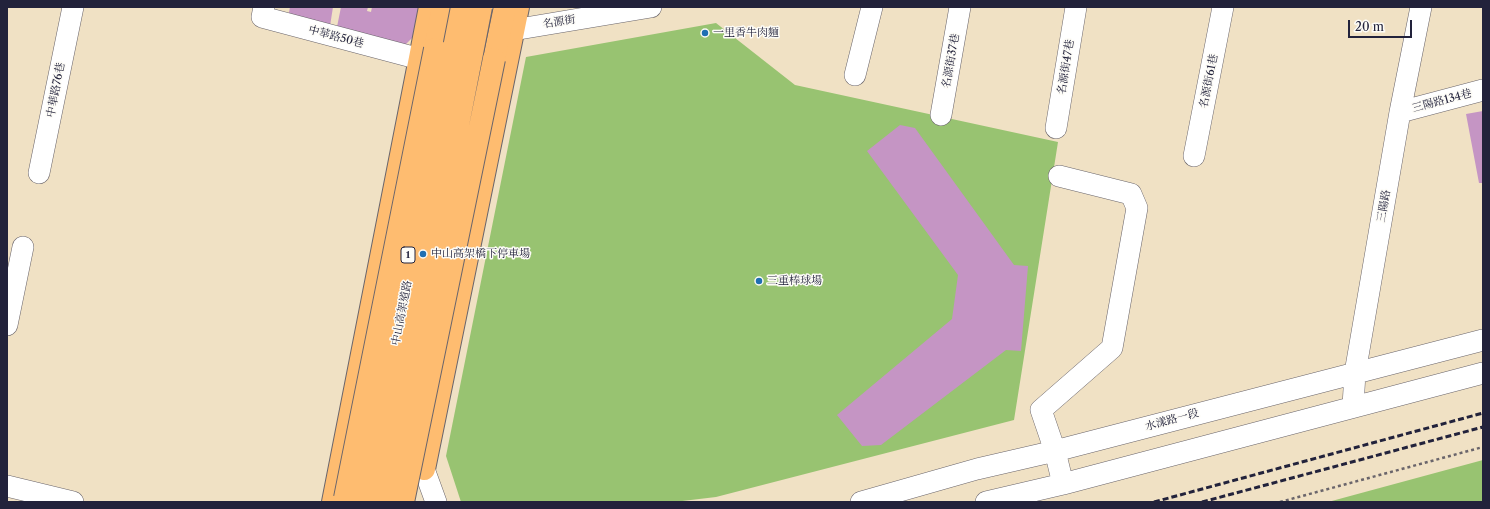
<!DOCTYPE html>
<html>
<head>
<meta charset="utf-8">
<style>
  body { margin:0 }
  #map { position:relative; width:1490px; height:509px; overflow:hidden; background:#f0e1c4; font-family:"Libre Caslon Text",serif }
  canvas { display:block }
  .frame { position:absolute; inset:0; border:8px solid #22223b; pointer-events:none }
  .scale { position:absolute; left:1348px; top:20px; width:64px; height:18px; box-sizing:border-box; border:2px solid #22223b; border-top:0; padding-left:5px; font-size:12px; line-height:14px; white-space:nowrap; color:#22223b; -webkit-text-stroke:3px #fdfcf7; paint-order:stroke }
</style>
</head>
<body>
<div id="map">
<canvas width="1490" height="509"></canvas>
<div class="frame"></div>
<div class="scale">20 m</div>
</div>
<script>
const ctx = document.querySelector('canvas').getContext('2d');
ctx.lineJoin = 'round';
function paint(path, color) { ctx.fillStyle = color; ctx.fill(path, 'evenodd'); }
function stroke(path, color, width, dash) { ctx.strokeStyle = color; ctx.lineWidth = width; ctx.lineCap = dash ? 'butt' : 'round'; ctx.setLineDash(dash || []); ctx.stroke(path); }
function drawText(font, color, halo, rows, align = 'center') {
  ctx.font = font + ' "Libre Caslon Text","Noto Serif TC",serif'; ctx.lineWidth = 3; ctx.setLineDash([]); ctx.textBaseline = 'middle'; ctx.strokeStyle = halo; ctx.fillStyle = color; for (const [text, x, y, turn = 0] of rows) {
    ctx.save(); ctx.translate(x, y); ctx.rotate((+turn || 0) * Math.PI / 180); ctx.textAlign = isNaN(turn) ? turn : align; if (halo) ctx.strokeText(text, 0, 0); ctx.fillText(text, 0, 0); ctx.restore();
  }
}
const green = new Path2D(`
  M716,23L795,85L1058,142L1014,420L716,497L674,502H461L446,456L526,57Z
  M1483,460V502H1328Z`);
const building = new Path2D(`
  M290,7H333L330,26L288,18Z
  M341,7H368L367,11L371,12L372,7H421L416,34L404,46L336,32Z
  M1483,111V183H1479L1466,114Z
  M900,125L915,128L1014,265L1028,266L1021,351L1006,350L881,445L862,446L837,415L952,319L958,275L867,151Z`);
const path = new Path2D(`
  M1280,502L1483,447`);
const minor = new Path2D(`
  M264,7L262,17L420,59
  M513,30L651,7
  M855,75L872,7
  M1400,112L1483,90
  M941,115L960,7
  M1056,128L1076,7
  M1194,156L1223,7
  M39,173L73,7
  M1059,176L1131,194L1137,208L1112,348L1041,410L1055,451L1063,484
  M7,325L23,247
  M1353,406L1355,373L1400,112L1421,7
  M421,451L424,469L436,502
  M7,486L73,502
  M861,502L977,469L1055,451L1483,340
  M986,502L1063,484L1483,373`);
const major = new Path2D(`
  M424,469L518,7
  M333,502L430,7`);
const highway = new Path2D(`
  M435,49L443,7
  M494,59L505,7`);
const rail = new Path2D(`
  M1154,502L1483,413
  M1202,502L1483,427`);
const highwayBridge = new Path2D(`
  M345,498L435,49
  M365,502L462,7
  M387,502L427,284L481,7
  M403,502L494,59`);
const markers = [
  [705,33,4,"#1f6fb2"],
  [423,254,4,"#1f6fb2"],
  [759,281,4,"#1f6fb2"]
];
const shields = [
  [408,255,14]
];
const shieldNames = [
  ["1",408,255]
];
const streetNames = [
  ["名源街",559,22,-9],
  ["中華路50巷",336,37,15],
  ["名源街37巷",951,61,-80],
  ["名源街47巷",1066,67,-81],
  ["名源街61巷",1209,81,-79],
  ["中華路76巷",56,90,-79],
  ["三陽路134巷",1442,101,-15],
  ["三陽路",1384,206,-80],
  ["中山高架道路",402,313,-79],
  ["水漾路一段",1172,420,-15]
];
const poiNames = [
  ["一里香牛肉麵",713,33],
  ["中山高架橋下停車場",431,254],
  ["三重棒球場",767,281]
];
paint(green, '#98c371');
paint(building, '#c595c4');
stroke(minor, '#6a656b', 22);
stroke(major, '#6a656b', 24);
stroke(highway, '#6a656b', 24);
stroke(path, '#6a656b', 2.5, [3, 3]);
stroke(minor, '#fff', 21);
stroke(major, '#febc70', 22);
stroke(highway, '#febc70', 22);
stroke(rail, '#22223b', 3, [6, 3]);
stroke(highwayBridge, '#6a656b', 24, []);
stroke(highwayBridge, '#febc70', 22);
for (const [x, y, r, color] of markers) { const dot = new Path2D(); dot.arc(x, y, r, 0, 2 * Math.PI); ctx.fillStyle = color; ctx.fill(dot); stroke(dot, '#fdfcf7', 1.5); }
for (const [x, y, w] of shields) { const box = new Path2D(); box.roundRect(x - w / 2, y - 8, w, 16, 3); ctx.fillStyle = '#fdfcf7'; ctx.fill(box); stroke(box, '#22223b', 1); }
drawText('bold 10px', '#22223b', null, shieldNames);
drawText('11px', '#22223b', '#fdfcf7', streetNames);
drawText('11px', '#22223b', '#fdfcf7', poiNames, 'left');
</script>
</body>
</html>
